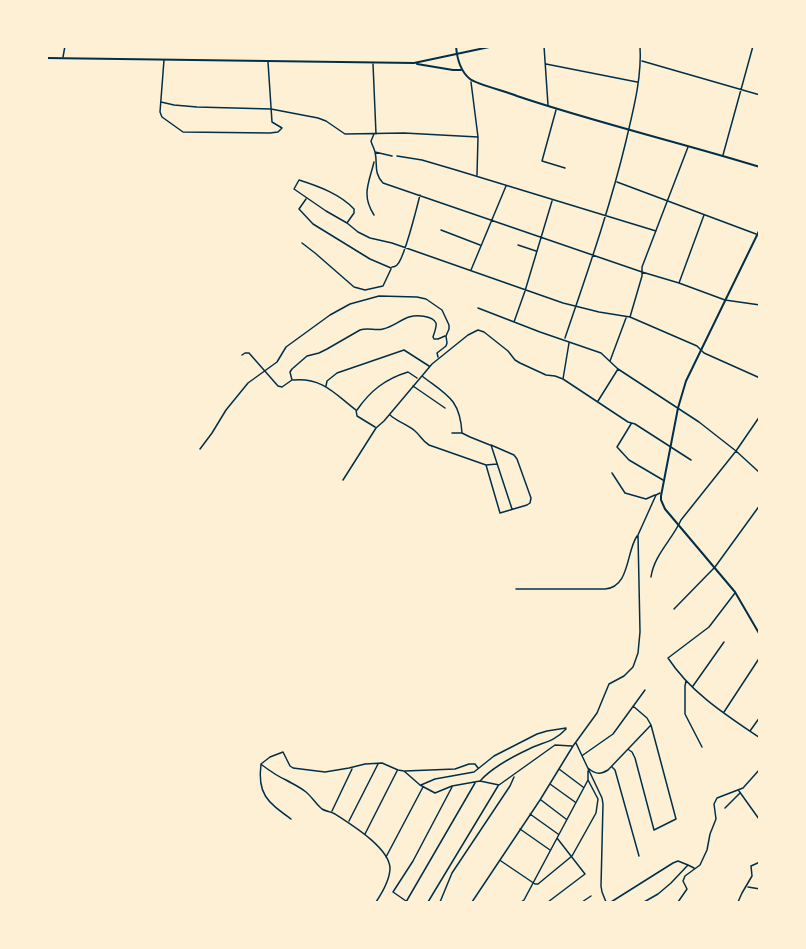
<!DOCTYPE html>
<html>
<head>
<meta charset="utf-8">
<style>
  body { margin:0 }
  #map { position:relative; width:806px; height:949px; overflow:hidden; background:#fdf0d5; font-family:"PT Sans",sans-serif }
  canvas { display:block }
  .frame { position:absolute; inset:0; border:48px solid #fdf0d5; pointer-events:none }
</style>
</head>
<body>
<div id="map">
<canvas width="806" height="949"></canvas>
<div class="frame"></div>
</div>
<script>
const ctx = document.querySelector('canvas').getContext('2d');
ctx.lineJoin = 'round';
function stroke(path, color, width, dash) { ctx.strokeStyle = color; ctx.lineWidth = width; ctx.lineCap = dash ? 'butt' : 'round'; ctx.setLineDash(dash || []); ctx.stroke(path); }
const minor = new Path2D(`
  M544,46L548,105
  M63,57L65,46
  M164,60L160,112L162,117L183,132L270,133L278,132L282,128L272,122L268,62
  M642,61L760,95
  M373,64L376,134
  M546,64L637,82
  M471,82L478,137L477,175
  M161,102L174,105L197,107L271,109L318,118L326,121L345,134L404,133L478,137
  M556,110L542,161L565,168
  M374,134L371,141C372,145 374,148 375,152C378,164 373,172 383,183L642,272L679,283L725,300L760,305
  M375,152L392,156
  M723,155L753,46
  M397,156L422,160L456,170L656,231
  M617,182L756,234
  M306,199L299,209L313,224L370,259L391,268
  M374,215C361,195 369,183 374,162
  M347,223L354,213V209C340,194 318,186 299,180L294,189L326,211L347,223L358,232L370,238L392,243L563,303L599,312L630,317L697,346L704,353L760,378
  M441,230L480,245
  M302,243L315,253L354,287L365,290L383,286L391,269
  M518,245L536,251
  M392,267C394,267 395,267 397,265C404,259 417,207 420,195
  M471,270L506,186
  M679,283L704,215
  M478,308L540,332L601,353L618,369L699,422L736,451L760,473
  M630,317L642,276V267L688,147
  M514,322L525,291L552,201
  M565,338C587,273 610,208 626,141C633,111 642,78 640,46
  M242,355L245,353H249L278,386L282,387L292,380L290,372L292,369L307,356L319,353L327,349L360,330C368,327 375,331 383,329C393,327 400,320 409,317C416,315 432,315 436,323C437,327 434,333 433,337L434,339H438L445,336
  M610,361L626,318
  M422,376C447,395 460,399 462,433
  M563,379L569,343
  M293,380C322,377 335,394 356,410L357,416L375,427
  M326,386L327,381L337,373L404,350L429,366
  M413,386L445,408
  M598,401L618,369
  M357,410C370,391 385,379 408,372L417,378
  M390,415C398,422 408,425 415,431C421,436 422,441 429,445L486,465L497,464
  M631,424L617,447L629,460L663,480
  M452,433H462L470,437L490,445
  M200,449L212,433L226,410L248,383L277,362L286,347L330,315L350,304L379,296L417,297L426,299L442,310L449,325V329L446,336L447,343L446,346L437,353L438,357
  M486,465L500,513L527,505L530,503L531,498L517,459L514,455L491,445L512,509
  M612,473L625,493L646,499L655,495
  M343,480L376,428L384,421L432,364L468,335L478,330L484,332L508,351L515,360L520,363L546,375L555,376L563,379L628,422L635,424L691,460
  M651,577C654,555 672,540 681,520L736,451L760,416
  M516,589H605C630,587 626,552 637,536
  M735,593L709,627L668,658C691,693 726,715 760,738
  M674,609L715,567L760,505
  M686,681L685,686V714L702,747
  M693,686L724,642
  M724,712L760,657
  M750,731L760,717
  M576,743L602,798L603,804L601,886L602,892L606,902
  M629,750L632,752L635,758L654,830L676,819L651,725L647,718L633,706
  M583,755L613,734L645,690
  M262,765C270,771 277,776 286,780C293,784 300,787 306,792C312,797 316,804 322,809C327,812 330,811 335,814C350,824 389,847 390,868C390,880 382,893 376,902
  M612,767L615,770L639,856
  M588,768C595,774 600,775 608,770L651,725
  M559,769L583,787
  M405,771L455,769L469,764H475L478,768
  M481,780C492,768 514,756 529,749C543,742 554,742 566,729
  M550,784L575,802
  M421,785L435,779L474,772L494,756L537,734L547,731L566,728
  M739,791L759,819L760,822
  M541,800L566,819
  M725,808L740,793
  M332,811L352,769
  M530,814L558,834
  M291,819C268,802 257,795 261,764L270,757L283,752L290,766L293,768L325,772L349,768L365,764L382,763L398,770L404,771L420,785L435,793L452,786L480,781L499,785L555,745L572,746
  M349,821L378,764
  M520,829L550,850
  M365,834L397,771
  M386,857L423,787
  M501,861L535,884H538L572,856L596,813L598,799L588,780
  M748,887L760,889
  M406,901L393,892L413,861L452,787
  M407,902H406L475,783
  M428,902L498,786
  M440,902L452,873L510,786L514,777
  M472,902L540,800L573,746L597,713L609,684L624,676L633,667L638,653L640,632L638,535L656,495L660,493
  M521,902L524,900L588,780V771
  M548,902L585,874L557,838
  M582,902L591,896
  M611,902L673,863L678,861L688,865
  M644,902L658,894L671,883L688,865L694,868
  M678,902L687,889L683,881L685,876L700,865L707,850L710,834L716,819L714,804L717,798L743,788L760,769
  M738,902L742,893L752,876L751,866L760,862`);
const tertiary = new Path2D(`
  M46,58L414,63L494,46
  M417,64L453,70H461`);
const secondary = new Path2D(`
  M456,46C457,59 460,71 470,79C476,84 508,92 517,96C597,123 679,142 760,167
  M760,229L686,381L678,408L661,496V500L665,509L735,592L760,635`);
stroke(minor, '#003049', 1.5);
stroke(tertiary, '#003049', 2);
stroke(secondary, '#003049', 2);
</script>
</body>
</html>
